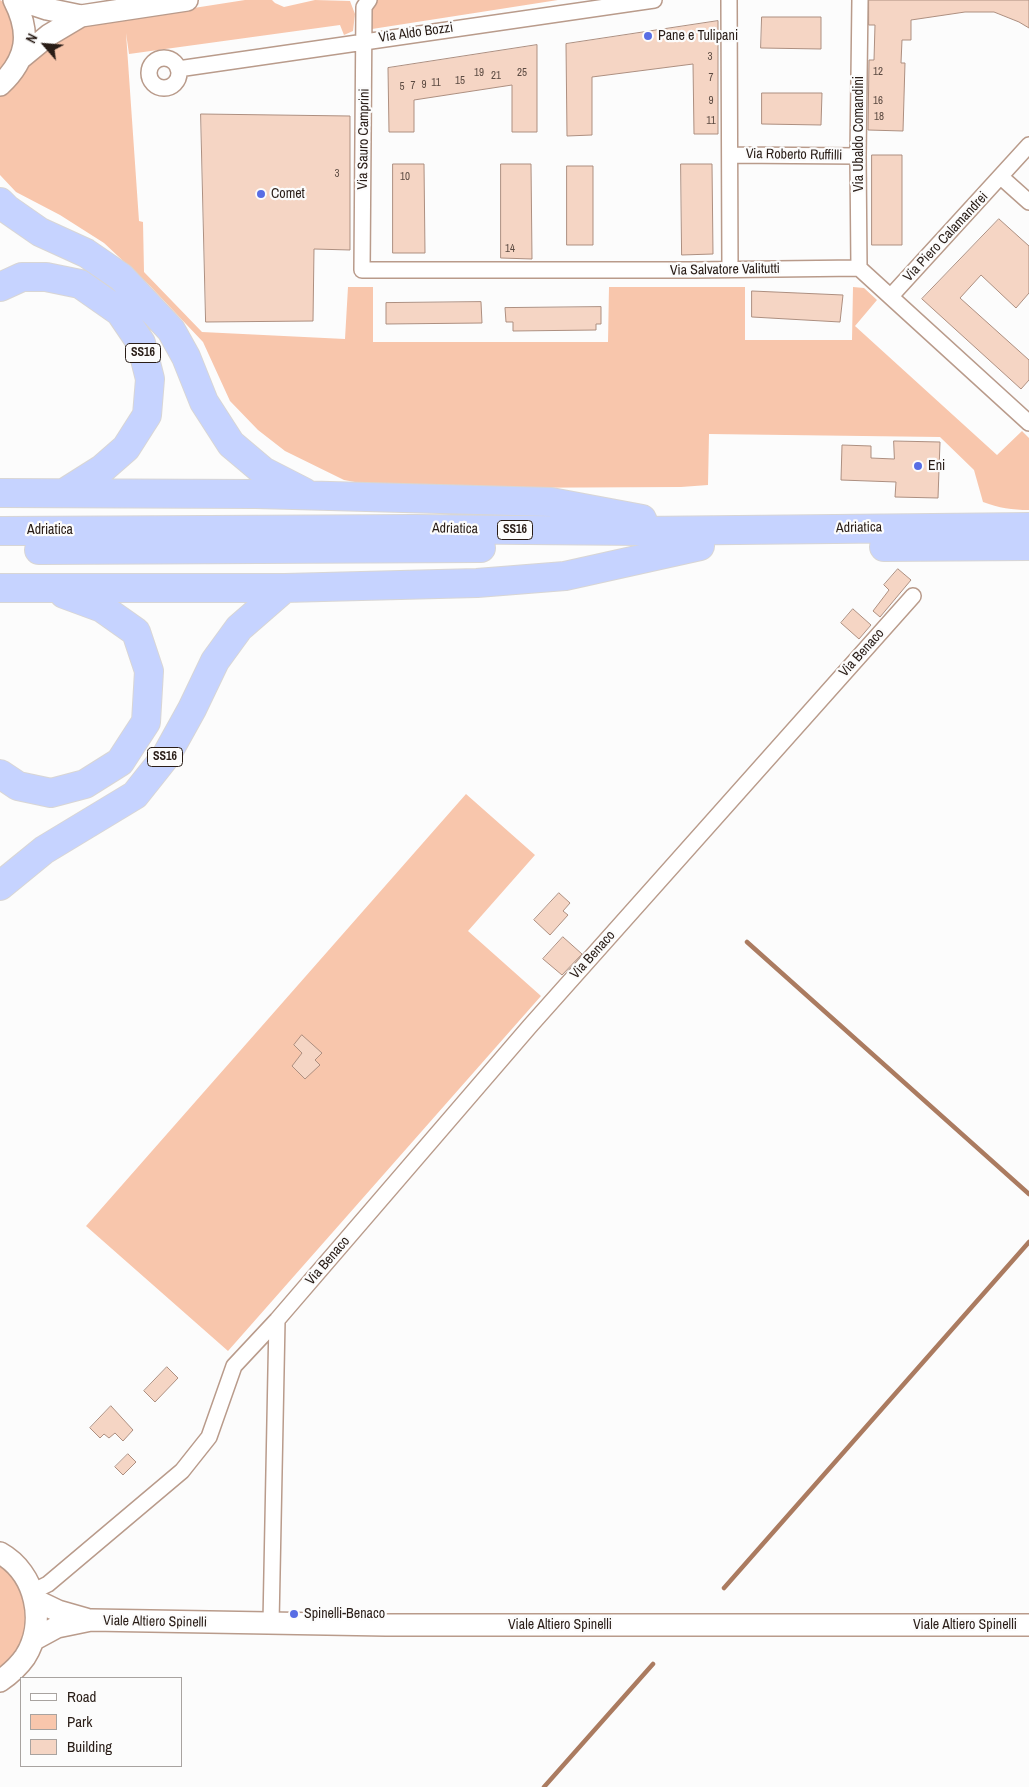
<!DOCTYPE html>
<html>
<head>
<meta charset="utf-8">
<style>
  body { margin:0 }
  #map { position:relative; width:1029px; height:1787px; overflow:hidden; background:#fcfcfc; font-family:"Archivo Narrow",sans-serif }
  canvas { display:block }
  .legend { position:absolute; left:20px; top:1677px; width:162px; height:90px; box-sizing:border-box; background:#fcfcfc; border:1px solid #a8a3a0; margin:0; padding:6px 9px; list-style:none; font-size:15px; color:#291d17 }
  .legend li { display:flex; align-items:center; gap:10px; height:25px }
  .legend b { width:25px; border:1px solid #a8a3a0 }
  .north { position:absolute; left:20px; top:20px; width:50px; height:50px; -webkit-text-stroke:4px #fcfcfc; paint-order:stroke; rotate:297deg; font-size:14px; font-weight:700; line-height:20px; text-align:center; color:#291d17 }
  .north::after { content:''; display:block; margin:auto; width:18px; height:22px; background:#291d17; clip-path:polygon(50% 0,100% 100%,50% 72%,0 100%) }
</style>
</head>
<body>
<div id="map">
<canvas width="1029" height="1787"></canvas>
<ul class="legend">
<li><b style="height:6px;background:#fff"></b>Road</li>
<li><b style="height:14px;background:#f8c6ac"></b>Park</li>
<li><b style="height:14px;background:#f5d5c4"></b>Building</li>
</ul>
<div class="north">N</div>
</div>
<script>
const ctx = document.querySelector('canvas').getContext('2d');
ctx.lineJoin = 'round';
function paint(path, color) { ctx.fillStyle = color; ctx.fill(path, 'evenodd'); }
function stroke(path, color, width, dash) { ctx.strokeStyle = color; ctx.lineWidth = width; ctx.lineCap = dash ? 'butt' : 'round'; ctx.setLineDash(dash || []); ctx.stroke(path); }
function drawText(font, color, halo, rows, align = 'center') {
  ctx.font = font + ' "Archivo Narrow",sans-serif'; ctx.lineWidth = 4.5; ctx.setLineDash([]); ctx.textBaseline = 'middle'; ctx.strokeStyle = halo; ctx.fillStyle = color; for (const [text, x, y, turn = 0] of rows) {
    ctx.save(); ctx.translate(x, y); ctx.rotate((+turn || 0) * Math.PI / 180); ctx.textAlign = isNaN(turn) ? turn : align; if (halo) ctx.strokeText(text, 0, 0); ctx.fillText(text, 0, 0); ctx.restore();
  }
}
const green = new Path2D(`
  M0,0C11,4 18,36 15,46C13,56 5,66 0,74Z
  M245,0H272L275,3L284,7L315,0L350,1L355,14L353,31L344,35L340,25L129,54L126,33L139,221L143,222L144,272L202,332L345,339L348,287H373V342H608L609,287H745V340H852L853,287L864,288L877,300L855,326L997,455L1022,431L1029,438V510C1012,510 999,508 983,502L974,470L940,437L709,434L708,485L681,487L481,488L376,486L344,480L285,451L258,430L230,401L203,342L150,286L104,243L60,215L16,192L0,175V93L41,48L85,25Z
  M376,0H558L372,29L371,5Z
  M466,794L535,855L468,931L541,996L228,1351L86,1226Z
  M0,1565C33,1588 37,1646 0,1668Z`);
const stream = new Path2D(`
  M747,942L1029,1194
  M724,1588L1029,1242
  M544,1787L653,1664`);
const building = new Path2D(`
  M869,0H1029V28L1019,22L994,12H965L911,20V40H902L901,63H905L903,131L868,130L869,60H874L875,25H869Z
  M762,17H821V49L761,48Z
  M718,21V134H694L693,64L592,77V135L567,136L566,44Z
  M537,45V132H512V85L414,100V132H389L388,68Z
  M762,93H822L821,125L762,124Z
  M201,114L350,116V250L314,249L313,321L206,322Z
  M872,155H902V245H872Z
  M393,164H424L425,253H393Z
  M501,164H531L532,259L501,258Z
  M681,164H712L713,254L682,255Z
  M567,166H593V245H567Z
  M999,219L1029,246V293L1016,308L981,275L960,298L1029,360V380L1021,389L922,299Z
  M752,291L843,295L840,322L752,317Z
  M481,302L482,323L386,324V303Z
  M601,307V324H596V330L513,331V322H506L505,308Z
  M894,441L940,442L938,498L895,497L896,482L841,480L842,445L871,446V458L894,459Z
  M898,569L911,580L880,617L873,611L889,590L884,585Z
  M853,609L871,625L859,639L841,623Z
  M559,893L570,903L563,911L568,915L550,935L534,920Z
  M563,937L582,954L562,975L543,959Z
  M302,1035L322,1053L315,1060L320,1065L305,1079L292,1066L302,1053L294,1045Z
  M167,1367L178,1378L155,1402L144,1391Z
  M111,1406L133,1430L123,1441L115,1433L109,1438L104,1434L100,1438L90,1428Z
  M128,1454L136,1462L123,1475L115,1467Z`);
const street = new Path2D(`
  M369,0L364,7L362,270H694L859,268L1029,423
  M729,0L730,269
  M149 73a15 15 0 1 1 30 0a15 15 0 1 1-30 0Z
  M178,69L654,0
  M730,155L858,156
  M1001,177L1029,202
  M859,268L858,156L860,0
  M891,296L1029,145
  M32,1592L48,1584L182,1471L209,1437L234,1366L277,1320L530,1026L913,596
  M271,1623L277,1320`);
const secondary = new Path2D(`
  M20,0L47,9L81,16
  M21,58L49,35L81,16L187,0
  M0,85C28,59 31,33 14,0
  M0,1553C36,1573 47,1623 25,1657C18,1667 10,1674 0,1681
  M35,1600L58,1611L86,1619
  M33,1640L57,1627L91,1620L386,1625H1029`);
const highway = new Path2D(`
  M0,202L7,209L40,232L86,253L121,277L171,330L186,357L204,402L231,444L263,471L304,492
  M0,287L22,277H46L80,284L120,312L141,343L150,379L147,415L126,448L102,469L64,493
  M0,493L256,494L551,502L642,519
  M0,531L414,529L640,531L1029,527
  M884,547L1029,546
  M39,550L481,548
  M0,588H285L477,583L565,576L700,546
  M0,774L18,786L51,793L85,784L120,762L146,722L149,671L136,632L102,608L64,594
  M0,886L44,850L135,795L166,756L192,709L215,661L239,628L285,588`);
const markers = [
  [648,36,5,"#586de4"],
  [261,194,5,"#586de4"],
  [918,466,5,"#586de4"],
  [294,1614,5,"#586de4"]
];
const numberNames = [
  ["3",710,57],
  ["12",878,72],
  ["19",479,73],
  ["25",522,73],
  ["21",496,76],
  ["7",711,78],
  ["15",460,81],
  ["11",436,83],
  ["9",424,85],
  ["7",413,86],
  ["5",402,87],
  ["9",711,101],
  ["16",878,101],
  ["18",879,117],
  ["11",711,121],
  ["3",337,174],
  ["10",405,177],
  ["14",510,249]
];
const shields = [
  [143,353,35],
  [515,530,35],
  [165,757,35]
];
const shieldNames = [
  ["SS16",143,353],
  ["SS16",515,530],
  ["SS16",165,757]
];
const streetNames = [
  ["Via Aldo Bozzi",416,33,-8],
  ["Via Ubaldo Comandini",859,134,-90],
  ["Via Sauro Camprini",364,139,-89],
  ["Via Roberto Ruffilli",794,155,1],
  ["Via Piero Calamandrei",946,237,-47],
  ["Via Salvatore Valitutti",725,270,-1],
  ["Adriatica",859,528,-1],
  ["Adriatica",455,529,1],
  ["Adriatica",50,530],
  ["Via Benaco",862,653,-48],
  ["Via Benaco",593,955,-48],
  ["Via Benaco",328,1261,-49],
  ["Viale Altiero Spinelli",155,1622,1],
  ["Viale Altiero Spinelli",560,1625],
  ["Viale Altiero Spinelli",965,1625]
];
const poiNames = [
  ["Pane e Tulipani",658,36],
  ["Comet",271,194],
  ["Eni",928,466],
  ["Spinelli-Benaco",304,1614]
];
paint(green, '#f8c6ac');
stroke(stream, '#ab7b60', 4.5);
paint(building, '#f5d5c4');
stroke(building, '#ad8f80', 1);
stroke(street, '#b99b8b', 18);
stroke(secondary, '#b99b8b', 24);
stroke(highway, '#d8d6d5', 30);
stroke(street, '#fff', 15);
stroke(secondary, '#fff', 21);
stroke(highway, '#c6d3ff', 28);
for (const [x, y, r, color] of markers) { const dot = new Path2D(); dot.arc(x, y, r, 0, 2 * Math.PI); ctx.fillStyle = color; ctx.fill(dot); stroke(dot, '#fcfcfc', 2); }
drawText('11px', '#5c4b42', null, numberNames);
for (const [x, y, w] of shields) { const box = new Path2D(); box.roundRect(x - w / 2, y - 9.5, w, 19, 4); ctx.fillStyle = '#fcfcfc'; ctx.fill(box); stroke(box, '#291d17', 1); }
drawText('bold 12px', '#291d17', null, shieldNames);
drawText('14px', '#291d17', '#fcfcfc', streetNames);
drawText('14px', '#291d17', '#fcfcfc', poiNames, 'left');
</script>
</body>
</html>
